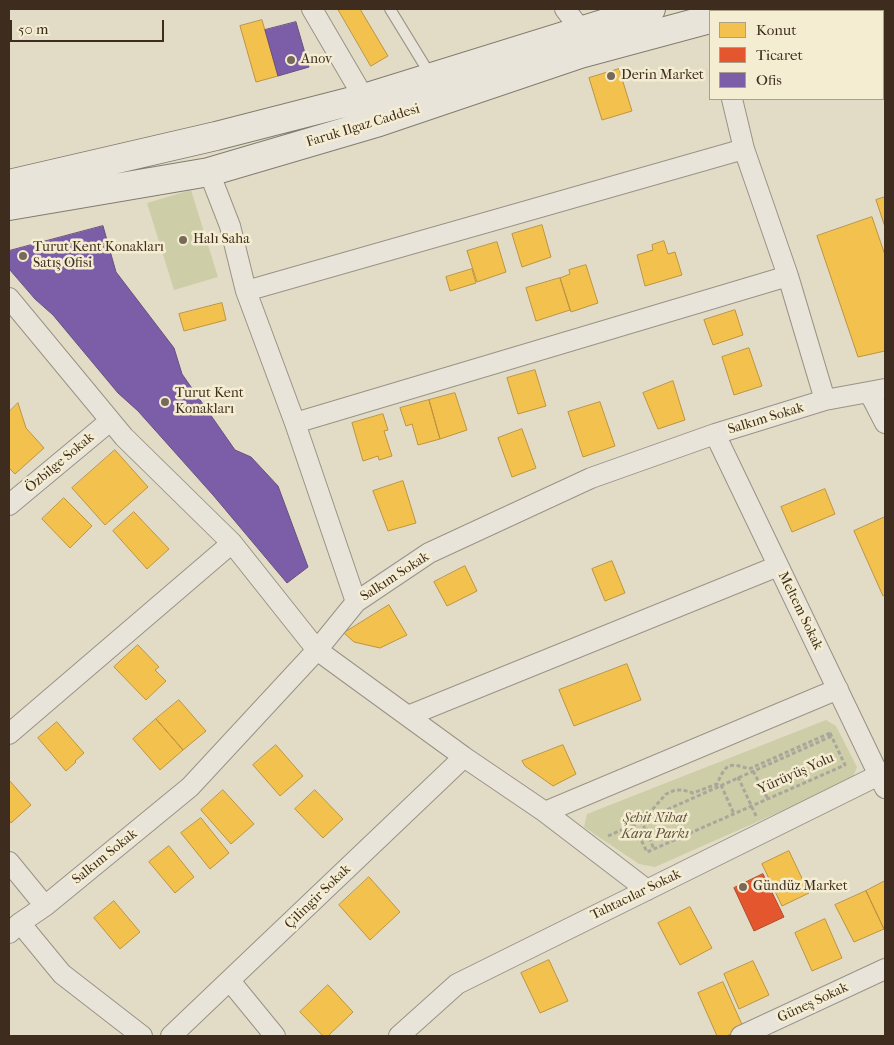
<!DOCTYPE html>
<html>
<head>
<meta charset="utf-8">
<style>
  body { margin:0 }
  #map { position:relative; width:894px; height:1045px; overflow:hidden; background:#e2dcc6; font-family:"IM FELL French Canon",serif }
  canvas { display:block }
  .frame { position:absolute; inset:0; border:10px solid #3e2c1e; pointer-events:none }
  .legend { position:absolute; left:709px; top:10px; width:175px; height:90px; box-sizing:border-box; background:#f4edd2; border:1px solid #aba08a; margin:0; padding:6px 9px; list-style:none; font-size:15px; color:#3e2c1e }
  .legend li { display:flex; align-items:center; gap:10px; height:25px }
  .legend b { width:25px; border:1px solid #aba08a }
  .scale { position:absolute; left:10px; top:20px; width:154px; height:22px; box-sizing:border-box; border:2px solid #3e2c1e; border-top:0; padding-left:6px; font-size:15px; line-height:18px; white-space:nowrap; color:#3e2c1e; -webkit-text-stroke:4px #f4edd2; paint-order:stroke }
</style>
</head>
<body>
<div id="map">
<canvas width="894" height="1045"></canvas>
<div class="frame"></div>
<ul class="legend">
<li><b style="height:14px;background:#f2c14e"></b>Konut</li>
<li><b style="height:14px;background:#e4572e"></b>Ticaret</li>
<li><b style="height:14px;background:#7b5ea7"></b>Ofis</li>
</ul>
<div class="scale">50 m</div>
</div>
<script>
const ctx = document.querySelector('canvas').getContext('2d');
ctx.lineJoin = 'round';
function paint(path, color) { ctx.fillStyle = color; ctx.fill(path, 'evenodd'); }
function stroke(path, color, width, dash) { ctx.strokeStyle = color; ctx.lineWidth = width; ctx.lineCap = dash ? 'butt' : 'round'; ctx.setLineDash(dash || []); ctx.stroke(path); }
function drawText(font, color, halo, rows, align = 'center') {
  ctx.font = font + ' "IM FELL French Canon",serif'; ctx.lineWidth = 5; ctx.setLineDash([]); ctx.textBaseline = 'middle'; ctx.strokeStyle = halo; ctx.fillStyle = color; for (const [text, x, y, turn = 0] of rows) {
    ctx.save(); ctx.translate(x, y); ctx.rotate((+turn || 0) * Math.PI / 180); ctx.textAlign = isNaN(turn) ? turn : align; if (halo) ctx.strokeText(text, 0, 0); ctx.fillText(text, 0, 0); ctx.restore();
  }
}
const green = new Path2D(`
  M191,190L218,277L174,290L147,203Z
  M826,720L836,726L857,767L852,780L655,867L639,864L584,827L587,814Z`);
const homes = new Path2D(`
  M338,9H360L388,56L371,66Z
  M262,20L278,76L256,82L240,26Z
  M619,69L632,111L602,120L589,78Z
  M885,197V227L876,200Z
  M872,217L885,255V351L858,357L817,236Z
  M542,225L551,257L522,267L512,234Z
  M664,241L668,254L675,252L682,275L645,286L637,255L653,250L652,245Z
  M497,242L506,272L477,282L467,251Z
  M586,265L598,303L571,312L560,278L570,274L569,270Z
  M472,269L476,283L450,291L446,277Z
  M560,278L570,310L536,321L526,288Z
  M222,303L226,320L184,331L179,314Z
  M735,310L743,335L713,345L704,320Z
  M749,348L762,386L734,395L722,357Z
  M535,370L546,406L518,414L507,378Z
  M673,381L685,420L658,429L643,393Z
  M455,393L467,430L440,439L429,400Z
  M429,400L440,439L418,445L412,424L406,426L400,408Z
  M600,402L615,446L583,457L568,412Z
  M18,403L26,428L44,448L15,474L9,468V412Z
  M383,414L388,430L384,431L392,456L379,460L378,456L363,461L352,423Z
  M522,429L536,468L512,477L498,438Z
  M115,450L148,487L105,525L72,488Z
  M403,481L416,523L388,531L373,491Z
  M825,489L835,514L792,532L781,507Z
  M64,498L92,526L70,548L42,519Z
  M134,512L169,549L147,569L113,531Z
  M885,517V595L883,596L854,531Z
  M612,561L625,593L605,601L592,569Z
  M465,566L477,591L447,606L434,582Z
  M389,605L407,635L380,648L354,642L344,633Z
  M138,645L159,667L155,670L166,681L146,700L114,667Z
  M627,664L641,700L574,726L559,690Z
  M179,700L206,731L183,750L156,719Z
  M156,719L183,750L160,770L133,739Z
  M57,722L84,753L75,761L76,762L66,771L38,738Z
  M276,745L303,776L280,796L253,765Z
  M563,745L576,774L553,786L525,766L522,761Z
  M9,780L31,805L11,823L9,820Z
  M223,790L254,824L231,844L201,810Z
  M315,790L343,819L323,838L295,809Z
  M201,818L229,853L210,869L181,833Z
  M169,846L194,877L175,893L149,862Z
  M789,851L809,893L782,906L762,864Z
  M369,877L400,912L370,940L339,905Z
  M885,881V928L884,929L866,891Z
  M866,891L884,929L854,942L835,905Z
  M114,901L140,932L120,949L94,918Z
  M690,907L712,948L680,965L658,923Z
  M825,919L842,958L812,971L795,933Z
  M549,960L568,1001L540,1013L521,973Z
  M753,961L769,995L739,1009L724,974Z
  M723,982L744,1029L726,1036H717L698,993Z
  M328,985L353,1012L328,1036H323L300,1012Z`);
const shops = new Path2D(`
  M763,874L784,917L754,931L734,888Z`);
const offices = new Path2D(`
  M296,22L309,67L278,76L265,30Z
  M103,226L116,272L174,348L182,374L235,450L251,457L278,486L308,567L287,583L213,495L138,411L118,393L53,315L35,299L10,270L9,264V251Z`);
const path = new Path2D(`
  M830,733L845,765L647,852L631,819L651,811L666,794L675,790H683L693,793L717,784C726,764 728,762 749,769Z
  M753,771L768,799
  M738,777L756,816
  M721,785L734,814
  M641,820L654,849
  M608,836L832,736`);
const lane = new Path2D(`
  M390,9L431,76`);
const street = new Path2D(`
  M312,9L371,110
  M565,9L581,30
  M721,11L722,9
  M732,99L744,149L788,276L825,400
  M209,172L230,226L246,291L295,423L356,602
  M246,291L744,149
  M9,298L124,437L232,543L317,650L464,757L545,812L647,890
  M869,392L885,423
  M295,423L788,276
  M715,434L885,788
  M9,505L110,421
  M408,716L778,566
  M9,734L232,543
  M545,812L838,689
  M9,862L45,906
  M20,923L62,974L142,1036
  M9,933L20,923L45,906L190,787L317,650L356,602L429,553L591,478L715,434L825,400L885,389
  M230,981L275,1036
  M171,1036L464,757
  M399,1036L457,984L885,772
  M741,1036L885,969`);
const secondary = new Path2D(`
  M737,11L746,9
  M9,184L216,136L364,98L651,9
  M9,206L209,172L379,122L580,54L710,19`);
const markers = [
  [291,60,5,"#776a59"],
  [611,76,5,"#776a59"],
  [183,240,5,"#776a59"],
  [23,256,5,"#776a59"],
  [165,402,5,"#776a59"],
  [743,887,5,"#776a59"]
];
const poiNames = [
  ["Anov",301,60],
  ["Derin Market",621,76],
  ["Halı Saha",193,240],
  ["Turut Kent Konakları",33,248],
  ["Satış Ofisi",33,264],
  ["Turut Kent",175,394],
  ["Konakları",175,410],
  ["Gündüz Market",753,887]
];
const streetNames = [
  ["Faruk Ilgaz Caddesi",363,126,-17],
  ["Salkım Sokak",766,419,-17],
  ["Özbilge Sokak",60,463,-40],
  ["Salkım Sokak",395,577,-33],
  ["Meltem Sokak",800,611,64],
  ["Yürüyüş Yolu",796,774,-24],
  ["Salkım Sokak",105,857,-39],
  ["Tahtacılar Sokak",636,895,-26],
  ["Çilingir Sokak",318,897,-44],
  ["Güneş Sokak",813,1003,-25]
];
const parkNames = [
  ["Şehit Nihat",655,819],
  ["Kara Parkı",655,835]
];
paint(green, '#cdcea7');
paint(homes, '#f2c14e');
stroke(homes, '#bc9440', 1);
paint(shops, '#e4572e');
stroke(shops, '#b24a29', 1);
paint(offices, '#7b5ea7');
stroke(offices, '#694f7e', 1);
stroke(lane, '#999386', 12);
stroke(street, '#999386', 22);
stroke(secondary, '#827c6f', 30);
stroke(path, '#aaa69c', 3, [4, 2.5]);
stroke(lane, '#e8e4da', 10);
stroke(street, '#e8e4da', 20);
stroke(secondary, '#e8e4da', 28);
for (const [x, y, r, color] of markers) { const dot = new Path2D(); dot.arc(x, y, r, 0, 2 * Math.PI); ctx.fillStyle = color; ctx.fill(dot); stroke(dot, '#f4edd2', 2); }
drawText('14px', '#3e2c1e', '#f4edd2', poiNames, 'left');
drawText('14px', '#3e2c1e', '#f4edd2', streetNames);
drawText('italic 14px', '#5e523a', '#f4edd2', parkNames);
</script>
</body>
</html>
